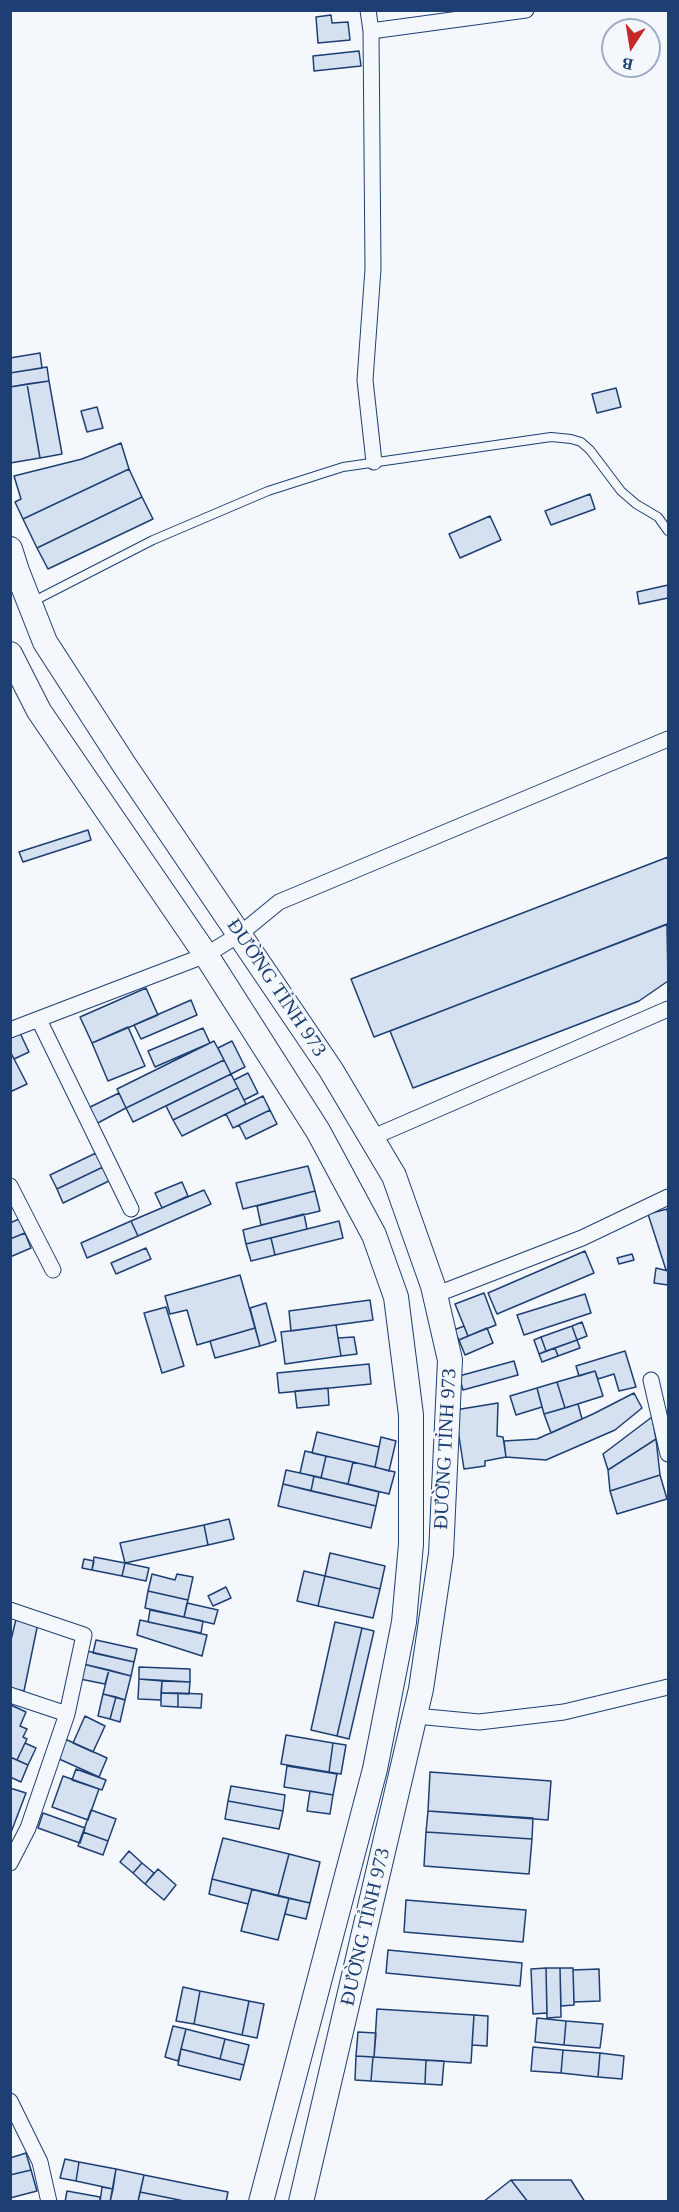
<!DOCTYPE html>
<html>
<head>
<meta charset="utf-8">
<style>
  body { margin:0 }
  #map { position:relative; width:679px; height:2212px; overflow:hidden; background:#f4f7fb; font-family:"Times New Roman",serif }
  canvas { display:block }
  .frame { position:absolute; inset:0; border:12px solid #1d3f73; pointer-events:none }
  .north { position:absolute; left:601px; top:18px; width:60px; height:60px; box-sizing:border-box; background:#f4f7fb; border:2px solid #9eadc5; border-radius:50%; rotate:192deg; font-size:16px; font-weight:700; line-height:24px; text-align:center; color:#1d3f73 }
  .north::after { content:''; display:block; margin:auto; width:21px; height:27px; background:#c62828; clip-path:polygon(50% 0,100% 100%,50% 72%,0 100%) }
</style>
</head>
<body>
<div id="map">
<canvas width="679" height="2212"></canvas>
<div class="frame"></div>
<div class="north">B</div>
</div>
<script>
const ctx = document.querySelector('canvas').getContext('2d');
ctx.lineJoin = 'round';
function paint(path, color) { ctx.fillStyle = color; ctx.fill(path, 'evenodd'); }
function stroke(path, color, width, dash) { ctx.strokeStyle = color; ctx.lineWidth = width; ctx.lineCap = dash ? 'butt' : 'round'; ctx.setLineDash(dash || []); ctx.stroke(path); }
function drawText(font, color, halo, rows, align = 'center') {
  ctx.font = font + ' "Times New Roman",serif'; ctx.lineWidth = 4.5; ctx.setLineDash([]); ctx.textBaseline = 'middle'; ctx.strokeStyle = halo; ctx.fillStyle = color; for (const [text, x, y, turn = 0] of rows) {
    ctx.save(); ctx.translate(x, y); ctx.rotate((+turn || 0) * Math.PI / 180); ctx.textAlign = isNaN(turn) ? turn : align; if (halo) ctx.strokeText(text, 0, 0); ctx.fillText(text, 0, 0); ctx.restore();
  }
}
const building = new Path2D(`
  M331,15L332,23L348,22L350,40L318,43L316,17Z
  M359,51L361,66L314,71L313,56Z
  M40,353L42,368L10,373V358Z
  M47,367L49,381L10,387V373Z
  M49,381L62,454L40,458L27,384Z
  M27,384L40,458L10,463V387Z
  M616,388L621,407L597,413L592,394Z
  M97,407L103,428L87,432L81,411Z
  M121,443L129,469L23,519L15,502L21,499L14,476L82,459Z
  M129,469L142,497L37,548L23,519Z
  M590,494L595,509L551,525L545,511Z
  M142,497L153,519L48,569L37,548Z
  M490,516L501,540L460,558L449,534Z
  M668,585V598L639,604L637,592Z
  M88,830L91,840L23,862L19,852Z
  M668,857V924L374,1037L351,979Z
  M667,924L668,981L639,1001L413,1088L390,1031Z
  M146,988L158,1015L92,1043L80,1017Z
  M191,1000L197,1015L141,1039L134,1025Z
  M128,1027L145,1066L108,1081L92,1043Z
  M203,1028L210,1043L155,1067L148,1051Z
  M20,1033L29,1052L14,1059L10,1051V1038Z
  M214,1041L224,1060L126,1108L117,1089Z
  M232,1041L245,1067L231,1074L218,1048Z
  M10,1051L27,1084L10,1092Z
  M224,1060L231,1074L133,1122L126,1108Z
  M248,1073L258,1093L244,1100L234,1080Z
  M231,1074L238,1088L173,1120L166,1106Z
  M238,1088L246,1104L182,1136L173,1120Z
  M119,1093L126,1108L94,1125L86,1109Z
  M263,1096L270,1110L233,1128L226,1114Z
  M270,1110L277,1124L246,1139L239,1125Z
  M96,1153L103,1167L57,1189L50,1175Z
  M308,1166L315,1191L243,1209L236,1183Z
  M103,1167L109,1181L63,1203L57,1189Z
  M182,1182L188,1196L162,1208L155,1193Z
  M204,1190L211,1204L138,1236L131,1221Z
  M315,1191L320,1211L261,1225L257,1206Z
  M667,1209L668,1214V1269L666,1270L648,1214Z
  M304,1214L307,1229L246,1244L243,1230Z
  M19,1219L25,1233L10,1239V1223Z
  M131,1221L138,1236L87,1258L81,1243Z
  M339,1221L343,1238L275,1255L271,1238Z
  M25,1233L31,1248L10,1257V1239Z
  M271,1238L275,1255L251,1261L246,1244Z
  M146,1248L151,1259L116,1274L111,1263Z
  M585,1251L594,1273L497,1314L488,1293Z
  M632,1254L634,1260L619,1264L617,1258Z
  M656,1268L668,1271V1285L654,1283Z
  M240,1275L255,1328L197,1345L187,1310L170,1314L165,1296Z
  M484,1293L496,1325L468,1336L455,1304Z
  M585,1294L591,1313L524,1335L517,1315Z
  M370,1300L373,1320L291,1331L289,1311Z
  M266,1303L276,1341L260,1346L250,1308Z
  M166,1307L184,1366L162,1373L144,1313Z
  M582,1322L587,1336L577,1340L572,1326Z
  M336,1325L341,1356L285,1364L281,1332Z
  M464,1326L468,1336L459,1340L454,1330Z
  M572,1326L577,1340L546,1351L541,1337Z
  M255,1328L260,1346L215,1358L210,1341Z
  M487,1328L493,1343L465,1355L459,1340Z
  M354,1337L357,1354L341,1356L338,1338Z
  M541,1337L546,1351L539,1354L534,1340Z
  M577,1340L580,1348L558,1356L555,1348Z
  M555,1348L558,1356L542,1362L539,1354Z
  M625,1351L636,1387L619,1391L614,1374L598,1379L595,1371L579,1376L576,1366Z
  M514,1361L518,1375L463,1390L459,1376Z
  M369,1364L371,1384L279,1393L277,1373Z
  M595,1371L603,1396L565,1408L557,1382Z
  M557,1382L565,1408L544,1414L537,1388Z
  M328,1388L329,1405L297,1408L295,1391Z
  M537,1388L542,1407L516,1415L510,1396Z
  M634,1393L642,1408L615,1430L546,1460L506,1457L504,1441L537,1439L593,1414Z
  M498,1403L497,1436L503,1437L506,1457L485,1461V1466L464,1469L455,1410Z
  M578,1404L582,1419L551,1433L544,1414Z
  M652,1417L656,1439L608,1470L603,1454Z
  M317,1432L379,1447L375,1467L312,1453Z
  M381,1437L396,1441L389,1471L375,1467Z
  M656,1439L660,1475L610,1491L608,1470Z
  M305,1451L326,1456L321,1478L300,1473Z
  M326,1456L353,1462L348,1484L321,1478Z
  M353,1462L395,1472L389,1494L348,1484Z
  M286,1470L314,1476L311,1491L283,1484Z
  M660,1475L667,1499L617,1514L610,1491Z
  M314,1476L379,1492L376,1506L311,1491Z
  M283,1484L376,1506L371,1528L278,1506Z
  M229,1519L234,1539L208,1545L204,1525Z
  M204,1525L208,1545L125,1563L120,1543Z
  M330,1553L385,1566L380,1589L325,1576Z
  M94,1557L125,1563L122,1576L92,1570Z
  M84,1559L94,1561L92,1570L82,1568Z
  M125,1563L149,1568L146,1581L122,1576Z
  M304,1571L325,1576L318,1606L297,1601Z
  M152,1574L175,1580L177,1574L193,1577L188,1600L148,1591Z
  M325,1576L380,1589L373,1618L318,1606Z
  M226,1587L231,1598L213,1606L208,1596Z
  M148,1591L188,1600L184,1617L145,1608Z
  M187,1603L218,1610L214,1624L184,1617Z
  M150,1610L203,1621L201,1633L148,1622Z
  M16,1619L38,1623L24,1691L10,1688V1644Z
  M140,1620L207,1635L202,1656L137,1635Z
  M335,1622L362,1628L337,1736L311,1730Z
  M362,1628L374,1631L349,1739L337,1736Z
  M96,1640L137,1649L134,1662L93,1653Z
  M87,1651L134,1662L131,1676L83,1664Z
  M83,1664L109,1670L105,1684L80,1679Z
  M139,1667L190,1669V1682L139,1679Z
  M109,1670L131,1676L125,1700L103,1694Z
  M139,1679L162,1681L161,1700L138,1699Z
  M162,1681L190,1682L189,1694L161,1693Z
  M161,1693H178V1707L161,1706Z
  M178,1693L202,1694L201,1708L178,1707Z
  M103,1694L116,1697L110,1719L98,1716Z
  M116,1697L125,1700L120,1722L110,1719Z
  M11,1705L26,1712L20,1726L27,1729L23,1737L27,1739L17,1760L10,1757Z
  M85,1716L105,1726L93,1752L73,1743Z
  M286,1735L333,1743L329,1772L281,1764Z
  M65,1739L107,1758L99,1777L57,1758Z
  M25,1743L36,1748L28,1765L17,1760Z
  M333,1743L346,1745L341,1774L329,1772Z
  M10,1757L28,1765L21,1782L10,1777Z
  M287,1766L337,1774L333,1795L284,1787Z
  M76,1769L106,1780L102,1790L72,1780Z
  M430,1772L551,1781L548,1820L428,1811Z
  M63,1776L99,1789L88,1820L52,1807Z
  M231,1786L285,1795L283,1811L228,1801Z
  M10,1788L26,1793L10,1835Z
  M310,1791L333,1795L330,1814L307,1811Z
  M228,1801L283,1811L279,1829L225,1819Z
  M91,1810L116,1819L108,1841L83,1832Z
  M428,1811L533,1818L532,1839L426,1832Z
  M43,1813L85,1828L80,1843L38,1828Z
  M83,1832L108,1841L103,1855L78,1846Z
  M426,1832L532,1839L529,1874L424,1866Z
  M223,1838L289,1854L278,1896L212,1879Z
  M129,1851L142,1863L133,1873L120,1862Z
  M289,1854L320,1862L310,1903L278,1896Z
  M142,1863L154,1873L145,1884L133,1873Z
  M158,1869L176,1885L164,1900L145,1884Z
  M212,1879L252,1889L248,1904L209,1894Z
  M252,1889L289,1898L278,1940L241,1931Z
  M289,1898L310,1903L306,1919L285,1914Z
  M406,1900L526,1910L523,1942L404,1932Z
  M388,1950L522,1963L520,1986L386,1973Z
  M546,1968H560L561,2017L547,2018Z
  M546,1968L547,2013L533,2014L531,1969Z
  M560,1968H573L574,2005L561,2006Z
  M599,1969L600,2001L574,2002L573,1970Z
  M183,1987L200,1991L194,2024L176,2021Z
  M200,1991L249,2001L242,2035L194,2024Z
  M249,2001L264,2004L257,2038L242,2035Z
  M377,2009L474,2015L471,2063L374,2057Z
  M474,2015L488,2016L487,2046L472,2045Z
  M537,2018L566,2021L564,2045L535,2042Z
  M566,2021L603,2024L600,2048L564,2045Z
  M173,2026L186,2029L178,2061L165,2057Z
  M186,2029L225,2039L220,2059L181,2049Z
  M358,2032L376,2033L374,2057L356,2056Z
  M225,2039L249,2045L244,2065L220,2059Z
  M533,2047L563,2050L561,2073L531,2071Z
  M181,2049L244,2065L240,2080L178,2065Z
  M563,2050L600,2053L598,2077L561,2073Z
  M600,2053L624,2056L622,2079L598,2077Z
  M356,2056L373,2057L371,2081L355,2080Z
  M373,2057L426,2060L425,2084L371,2081Z
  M426,2060L444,2061L442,2085L425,2084Z
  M26,2153L31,2170L10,2175V2158Z
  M65,2159L79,2162L76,2181L60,2178Z
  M79,2162L116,2169L113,2189L76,2181Z
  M116,2169L144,2175L138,2202H110Z
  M31,2170L37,2191L10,2198V2175Z
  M144,2175L228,2192L226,2202H189L140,2192Z
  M511,2180H571L585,2202H528Z
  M511,2180L528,2202H483Z
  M102,2187L113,2189L110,2202H100Z
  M67,2191L100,2197V2202H65Z
  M140,2192L189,2202H138Z`);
const lane = new Path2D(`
  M32,602L153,540L268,491L343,467L551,437L571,439L581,442L590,450L621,491L636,504L658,517L668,531`);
const street = new Path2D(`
  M368,10L371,31L373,269L365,380L374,462
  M371,31L526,10
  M39,1020L131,1209
  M10,1030L206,955L240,934L279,902L668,739
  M371,1138L668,1009
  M10,1186L53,1270
  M435,1295L582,1238L668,1197
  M651,1380L668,1454
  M10,1610L84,1635L67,1714
  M10,1695L67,1714L28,1828L10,1863
  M416,1716L479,1722L564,1712L668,1687
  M10,2101L40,2162L49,2202`);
const primary = new Path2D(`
  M10,549L17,571L45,642L125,766L331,1070L394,1176L433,1286L450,1360L441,1554L421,1689L301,2202
  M10,654L39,711L206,955L318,1131L374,1235L396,1297L411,1415V1544L404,1622L375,1769L261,2202`);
const streetNames = [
  ["ĐƯỜNG TỈNH 973",276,988,56],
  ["ĐƯỜNG TỈNH 973",446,1449,-87],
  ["ĐƯỜNG TỈNH 973",366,1927,-77]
];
paint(building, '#d5e0f0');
stroke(building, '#1d3f73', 1.5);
stroke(lane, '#1d3f73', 10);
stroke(street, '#1d3f73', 17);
stroke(primary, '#1d3f73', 26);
stroke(lane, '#f4f7fb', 8);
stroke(street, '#f4f7fb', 15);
stroke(primary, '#f4f7fb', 24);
drawText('20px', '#1d3f73', '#f4f7fb', streetNames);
</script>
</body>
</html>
